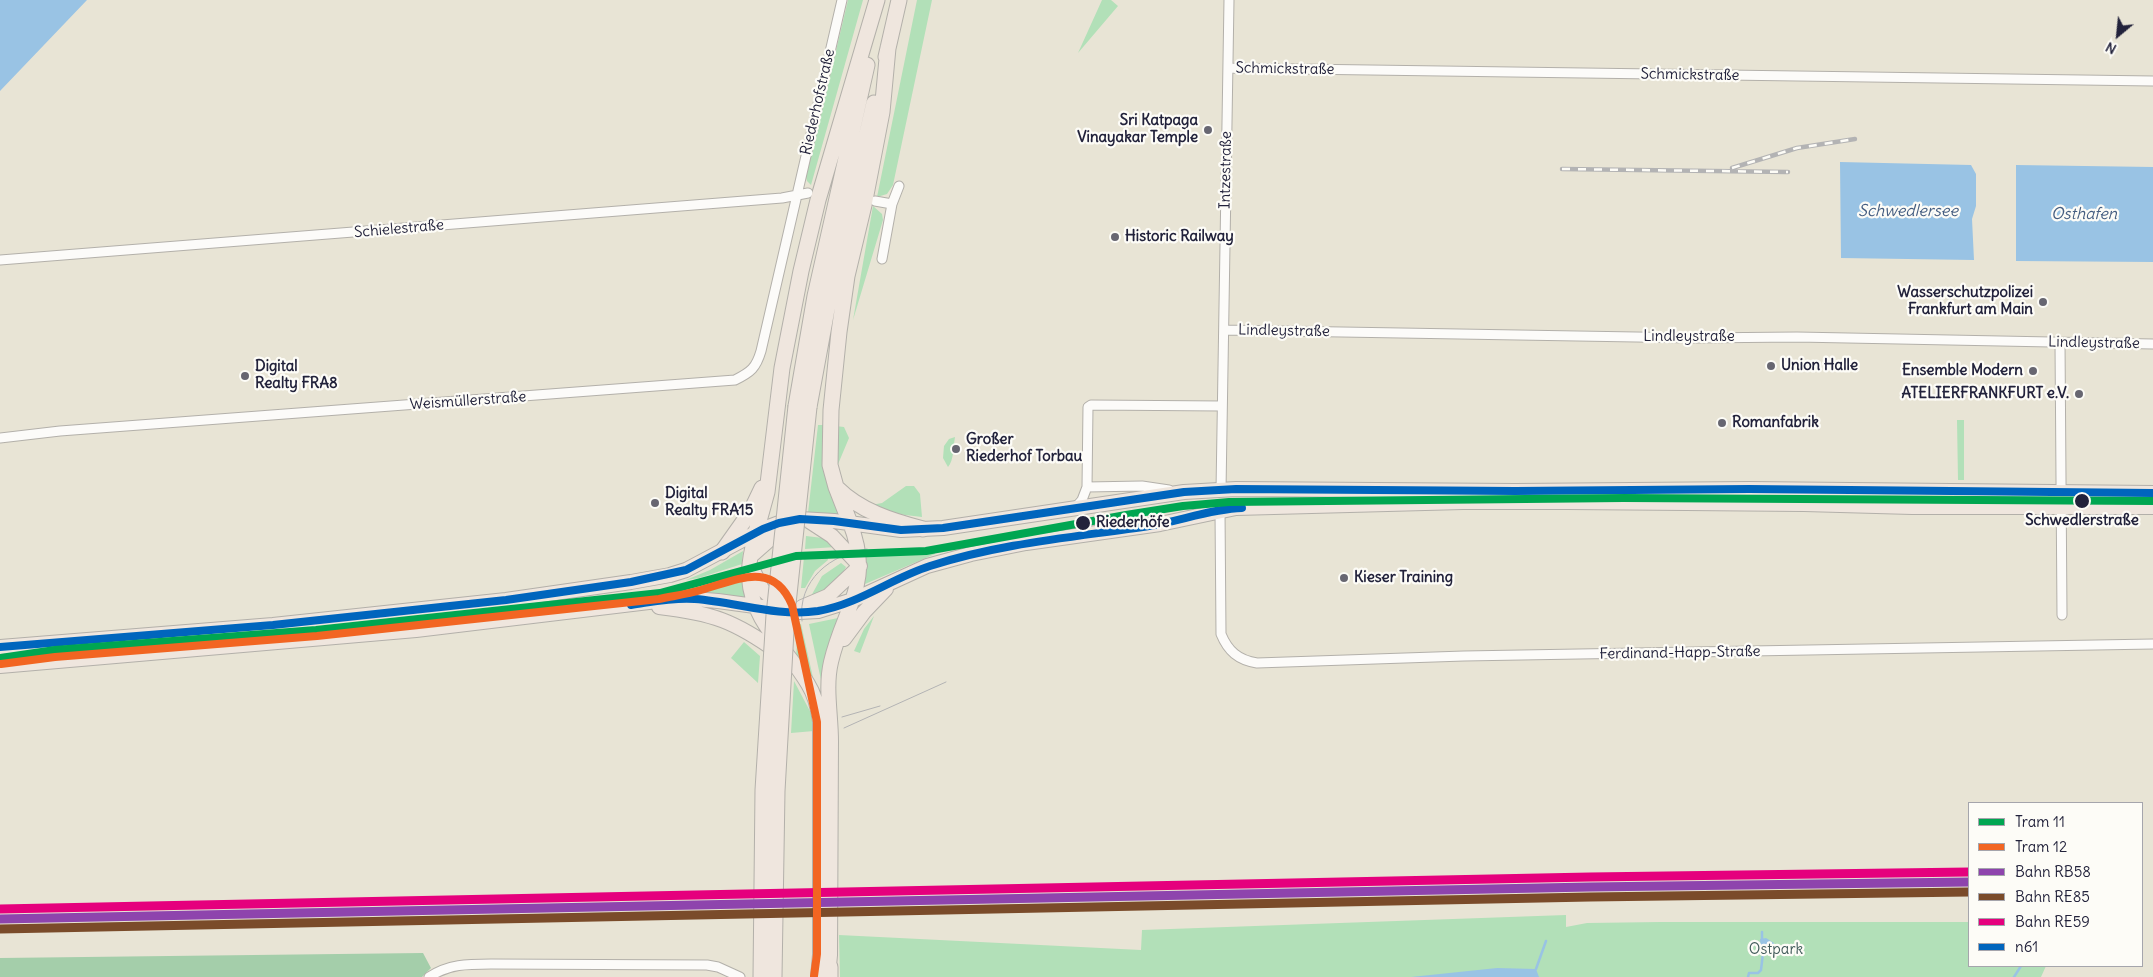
<!DOCTYPE html>
<html>
<head>
<meta charset="utf-8">
<style>
  body { margin:0 }
  #map { position:relative; width:2153px; height:977px; overflow:hidden; background:#e8e4d5; font-family:Delius,sans-serif }
  canvas { display:block }
  .legend { position:absolute; left:1968px; top:802px; width:175px; height:165px; box-sizing:border-box; background:#fdfcf7; border:1px solid #a5a5ac; margin:0; padding:6px 9px; list-style:none; font-size:15px; color:#22223b }
  .legend li { display:flex; align-items:center; gap:10px; height:25px }
  .legend b { width:25px; border:1px solid #a5a5ac }
  .north { position:absolute; left:2093px; top:10px; width:50px; height:50px; -webkit-text-stroke:4px #fdfcf7; paint-order:stroke; rotate:208deg; font-size:14px; font-weight:700; line-height:20px; text-align:center; color:#22223b }
  .north::after { content:''; display:block; margin:auto; width:18px; height:22px; background:#22223b; clip-path:polygon(50% 0,100% 100%,50% 72%,0 100%) }
</style>
</head>
<body>
<div id="map">
<canvas width="2153" height="977"></canvas>
<ul class="legend">
<li><b style="height:6px;background:#00a651"></b>Tram 11</li>
<li><b style="height:6px;background:#f26522"></b>Tram 12</li>
<li><b style="height:6px;background:#8e44ad"></b>Bahn RB58</li>
<li><b style="height:6px;background:#7a4b2a"></b>Bahn RE85</li>
<li><b style="height:6px;background:#e5007d"></b>Bahn RE59</li>
<li><b style="height:6px;background:#0065bd"></b>n61</li>
</ul>
<div class="north">N</div>
</div>
<script>
const ctx = document.querySelector('canvas').getContext('2d');
ctx.lineJoin = 'round';
function paint(path, color) { ctx.fillStyle = color; ctx.fill(path, 'evenodd'); }
function stroke(path, color, width, dash) { ctx.strokeStyle = color; ctx.lineWidth = width; ctx.lineCap = dash ? 'butt' : 'round'; ctx.setLineDash(dash || []); ctx.stroke(path); }
function drawText(font, color, halo, rows, align = 'center') {
  ctx.font = font + ' Delius,sans-serif'; ctx.lineWidth = 4.5; ctx.setLineDash([]); ctx.textBaseline = 'middle'; ctx.strokeStyle = halo; ctx.fillStyle = color; for (const [text, x, y, turn = 0] of rows) {
    ctx.save(); ctx.translate(x, y); ctx.rotate((+turn || 0) * Math.PI / 180); ctx.textAlign = isNaN(turn) ? turn : align; if (halo) ctx.strokeText(text, 0, 0); ctx.fillText(text, 0, 0); ctx.restore();
  }
}
const green = new Path2D(`
  M848,0H863L811,185L807,181L806,177Z
  M917,0H932L893,185L887,194L877,197Z
  M1102,0H1111L1118,6L1078,53Z
  M873,206L882,214L883,220L853,320Z
  M1957,420H1964V480H1958Z
  M818,425H824L823,453L824,469L841,516L808,513Z
  M835,426L844,427L849,438L836,469Z
  M955,437C953,448 954,460 948,467L943,458L944,446L949,439Z
  M906,486H914L920,494L922,517L897,514L871,505L882,503Z
  M806,536L823,538L836,547L805,549Z
  M743,551L742,564L699,578L686,580L710,570Z
  M935,552V554L865,584L866,557Z
  M827,556L828,560L815,571L805,588H801L804,557Z
  M841,563L846,567C839,582 825,592 810,598L822,576Z
  M742,574L747,598L717,593L676,592Z
  M874,616L860,653L854,651L864,629Z
  M838,618L826,651L821,680L809,624Z
  M801,624L814,682L796,658L798,625Z
  M744,642L760,656L758,683L731,658Z
  M794,681L812,715L814,731L791,733Z
  M1566,915V927L1587,923L1660,922H1969V966H2046L2041,977H840L839,935L1141,950L1142,930Z`);
const forest = new Path2D(`
  M423,953L431,968L422,977H0V958Z`);
const water = new Path2D(`
  M0,0H87L0,91Z
  M1840,162L1971,165L1976,174V206L1972,219L1974,260L1841,258Z
  M2016,165L2153,167V262L2016,261Z
  M1766,938L1774,943V948L1769,952L1761,953L1760,939Z
  M1497,968L1536,969L1539,977H1411Z`);
const stream = new Path2D(`
  M1762,932V939
  M1536,969L1546,941
  M1748,977L1749,973H1758L1761,970L1763,953
  M2014,977L2021,966`);
const minor = new Path2D(`
  M1228,68L2153,81
  M875,201L892,204L899,186
  M882,259L892,204
  M0,260L782,198L808,193
  M1224,330L1695,338L1797,337L2153,344
  M2060,343L2062,615
  M0,438L60,431L735,380C751,372 756,368 761,351L842,0
  M1087,487L1142,486L1169,490
  M1221,490L1229,0
  M1075,508L1082,500L1087,487L1088,407L1091,405L1222,406
  M1220,511L1221,634C1228,651 1238,660 1257,663L1464,656L2153,644
  M429,977C449,964 467,964 491,964L707,965L718,967L740,977`);
const primary = new Path2D(`
  M809,521L832,536L860,566
  M756,532C752,547 748,563 749,578C752,623 787,648 808,684C815,695 818,708 820,721V955L818,977
  M751,556L776,534L791,524
  M752,568L762,589L782,608
  M659,607C712,613 735,621 779,653
  M802,607L828,596L860,566
  M844,639L864,612L886,589
  M0,647L273,625L506,600L631,582L670,575L686,570L763,529L779,523L800,519L834,521L901,530L943,528L1184,492L1236,489L1515,491L1749,489L2153,493
  M0,666L416,630L682,598L718,601L799,612L818,611L853,600L927,566L971,554L1026,543L1160,524L1236,508L1463,502H1568L1804,504L1912,507H2153
  M828,977L830,955C830,884 831,813 831,741C831,715 825,687 831,662C844,606 874,584 850,523`);
const motorway = new Path2D(`
  M886,57L899,0
  M796,406L815,296L867,65
  M809,407L828,304L874,103
  M837,488C860,511 892,521 923,529
  M850,523L836,487L830,465L831,410L839,332L847,276L864,205L882,112L888,48
  M756,532L767,492L782,368L801,271L818,200L877,0
  M722,552L751,511L762,488
  M830,977V967`);
const tram = new Path2D(`
  M802,621C797,580 831,554 867,549
  M842,717L880,706
  M844,728L946,682`);
const rail = new Path2D(`
  M1732,168L1797,148L1855,139
  M1562,169L1788,172`);
const motorwayBridge = new Path2D(`
  M761,977L763,790L774,615L796,406
  M774,977L777,791L787,613L809,407`);
const bus1 = new Path2D(`
  M631,605C652,602 674,597 695,599C736,602 777,617 818,611C859,604 892,578 930,566C1001,543 1076,537 1149,526C1181,521 1210,509 1242,508
  M0,647L273,625L506,600L631,582L686,570L763,529L779,523L800,519L834,521L901,530L943,528L1184,492L1236,489L1515,491L1749,489L2153,493`);
const rail1 = new Path2D(`
  M0,919L1590,887L1969,882`);
const rail2 = new Path2D(`
  M0,929L1590,897L1969,892`);
const rail3 = new Path2D(`
  M0,909L1590,877L1969,872`);
const tram1 = new Path2D(`
  M0,658L55,650L316,630L660,593L796,556L926,551L1126,515L1183,506L1229,502L1624,498L2153,501`);
const tram2 = new Path2D(`
  M1,664L55,657L317,636L659,599C673,596 688,594 701,590C737,580 773,560 792,605L817,722V954L814,976`);
const markers = [
  [1208,130,5,"#676671"],
  [1115,237,5,"#676671"],
  [2043,302,5,"#676671"],
  [1771,366,5,"#676671"],
  [2033,371,5,"#676671"],
  [245,376,5,"#676671"],
  [2079,394,5,"#676671"],
  [1722,423,5,"#676671"],
  [956,449,5,"#676671"],
  [2082,501,8,"#22223b"],
  [655,503,5,"#676671"],
  [1083,523,8,"#22223b"],
  [1344,578,5,"#676671"]
];
const streetNames = [
  ["Schmickstraße",1285,69,1],
  ["Schmickstraße",1690,75,1],
  ["Riederhofstraße",818,102,-77],
  ["Intzestraße",1226,170,-89],
  ["Schielestraße",399,229,-5],
  ["Lindleystraße",1284,331,1],
  ["Lindleystraße",1689,337],
  ["Lindleystraße",2094,343,1],
  ["Weismüllerstraße",468,401,-4],
  ["Ferdinand-Happ-Straße",1680,653,-1]
];
const poiNames = [
  ["Sri Katpaga",1198,121,"right"],
  ["Vinayakar Temple",1198,138,"right"],
  ["Historic Railway",1125,237],
  ["Wasserschutzpolizei",2033,293,"right"],
  ["Frankfurt am Main",2033,310,"right"],
  ["Union Halle",1781,366],
  ["Digital",255,367],
  ["Realty FRA8",255,384],
  ["Ensemble Modern",2023,371,"right"],
  ["ATELIERFRANKFURT e.V.",2069,394,"right"],
  ["Romanfabrik",1732,423],
  ["Großer",966,440],
  ["Riederhof Torbau",966,457],
  ["Digital",665,494],
  ["Realty FRA15",665,511],
  ["Kieser Training",1354,578]
];
const stopNames = [
  ["Schwedlerstraße",2082,521],
  ["Riederhöfe",1096,523,"left"]
];
const parkNames = [
  ["Ostpark",1776,950]
];
const waterNames = [
  ["Schwedlersee",1908,211],
  ["Osthafen",2084,214]
];
paint(green, '#b2e0b8');
paint(forest, '#a4ceaa');
paint(water, '#99c3e4');
stroke(stream, '#99c3e4', 2.5);
stroke(minor, '#b3b0aa', 11);
stroke(primary, '#b3b0aa', 16);
stroke(motorway, '#b3b0aa', 17);
stroke(minor, '#fcfbf9', 9);
stroke(primary, '#efe6de', 14);
stroke(motorway, '#efe6de', 15);
stroke(tram, '#b3b3b4', 1);
stroke(rail, '#b3b3b4', 4.5);
stroke(rail, '#fdfcf7', 2.5, [8]);
stroke(motorwayBridge, '#b3b0aa', 17, []);
stroke(motorwayBridge, '#efe6de', 15);
stroke(bus1, '#0065bd', 8);
stroke(rail1, '#8e44ad', 9);
stroke(rail2, '#7a4b2a', 9);
stroke(rail3, '#e5007d', 9);
stroke(tram1, '#00a651', 8);
stroke(tram2, '#f26522', 8);
for (const [x, y, r, color] of markers) { const dot = new Path2D(); dot.arc(x, y, r, 0, 2 * Math.PI); ctx.fillStyle = color; ctx.fill(dot); stroke(dot, '#fdfcf7', 2); }
drawText('15px', '#22223b', '#fdfcf7', streetNames);
drawText('bold 15px', '#22223b', '#fdfcf7', poiNames, 'left');
drawText('bold 15px', '#22223b', '#fdfcf7', stopNames);
drawText('15px', '#405a59', '#fdfcf7', parkNames);
drawText('italic 16px', '#445d81', '#fdfcf7', waterNames);
</script>
</body>
</html>
